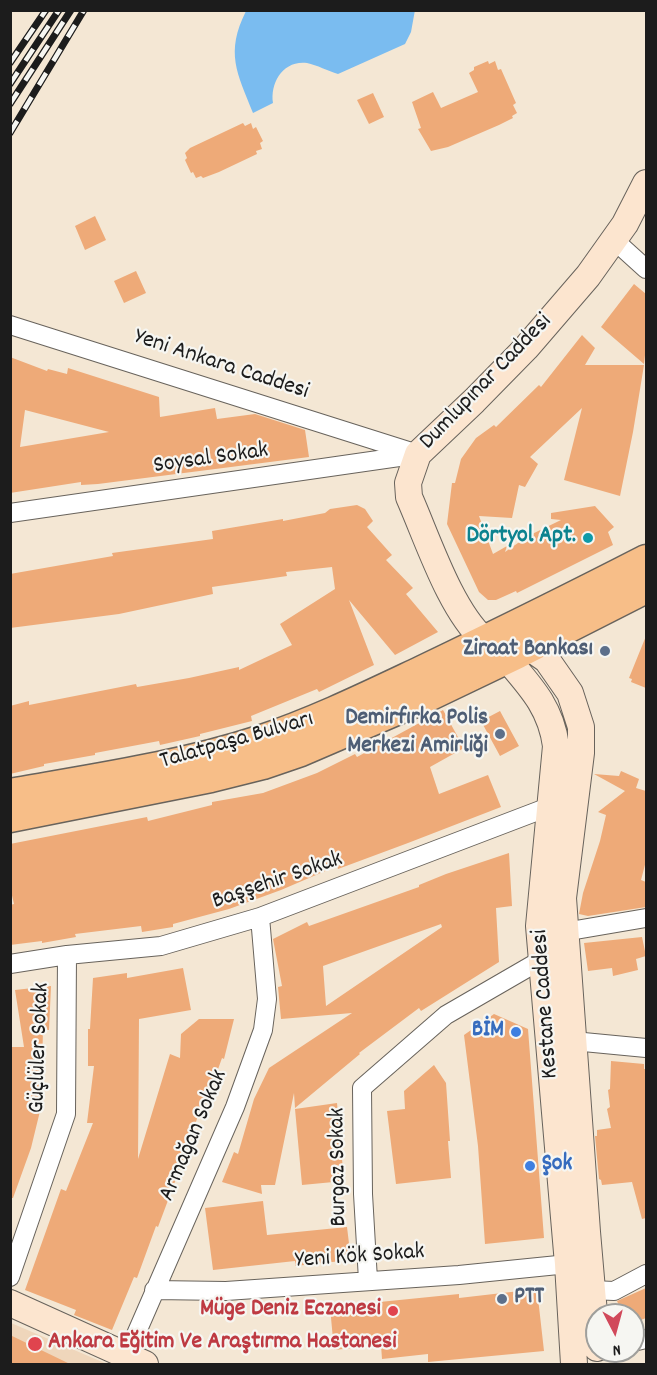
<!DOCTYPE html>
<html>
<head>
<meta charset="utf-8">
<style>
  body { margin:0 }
  #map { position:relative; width:657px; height:1375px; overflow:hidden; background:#f4e7d4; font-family:Dekko,sans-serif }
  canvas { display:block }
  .frame { position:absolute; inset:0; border:12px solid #1c1c1c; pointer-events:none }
  .north { position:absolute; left:585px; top:1303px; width:60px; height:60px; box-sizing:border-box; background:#f6f6f2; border:2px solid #9f9f9c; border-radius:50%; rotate:174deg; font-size:16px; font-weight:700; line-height:24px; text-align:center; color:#1c1c1c }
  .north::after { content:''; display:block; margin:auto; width:21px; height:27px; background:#d1495b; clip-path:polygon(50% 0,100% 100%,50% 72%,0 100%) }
</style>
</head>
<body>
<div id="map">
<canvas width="657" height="1375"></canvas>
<div class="frame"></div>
<div class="north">N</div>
</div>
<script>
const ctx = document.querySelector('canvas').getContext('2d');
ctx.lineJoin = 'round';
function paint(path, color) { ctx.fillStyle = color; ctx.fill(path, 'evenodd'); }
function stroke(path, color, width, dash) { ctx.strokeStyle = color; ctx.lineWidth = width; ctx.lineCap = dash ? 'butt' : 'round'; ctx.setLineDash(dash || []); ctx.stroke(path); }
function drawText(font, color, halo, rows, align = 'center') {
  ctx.font = font + ' Dekko,sans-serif'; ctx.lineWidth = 4.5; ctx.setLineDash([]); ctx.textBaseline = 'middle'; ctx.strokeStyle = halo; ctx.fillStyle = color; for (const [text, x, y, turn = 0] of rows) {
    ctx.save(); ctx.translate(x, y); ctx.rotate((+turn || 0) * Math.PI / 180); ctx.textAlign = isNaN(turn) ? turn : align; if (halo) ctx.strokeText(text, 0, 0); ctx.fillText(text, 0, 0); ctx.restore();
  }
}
const built = new Path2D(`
  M11,1323L107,1364H11Z`);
const water = new Path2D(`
  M415,10L411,32L405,44L338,74C328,71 317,65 307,63C283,60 270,83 273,103L253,113C237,73 225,53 246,11Z`);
const building = new Path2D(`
  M488,61L489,64L495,61L498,70L501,69L516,103L513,105L517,113L512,116L513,118L499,125L448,147L431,151L418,129L421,128L412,102L433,92L441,108L478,92L469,73L474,70V67Z
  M373,93L384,117L369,124L357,100Z
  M243,123L245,126L251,123L253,129L256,127L263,141L260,143L262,149L256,151L257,154L219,172L203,178L201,176L196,178L193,172L191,173L185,160L187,158L185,153L190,148Z
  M95,216L106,240L85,250L75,226Z
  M136,271L146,293L124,303L114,281Z
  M634,284L646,294V346L644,364L601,327Z
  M582,335L595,348L585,365H644L633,432L620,496L564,480L582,408L530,457L538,464L525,487L519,485L512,518L479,516L493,554L507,546L505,552L528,536L561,520L551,519V513L595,506L614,527L608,532L613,545L517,593L516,591L496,600H488L479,592L447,524L452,483H455L461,459L476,438L494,425L496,427L539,385L541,387Z
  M10,357L47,371L48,369L67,374L68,368L159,397L160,417L215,408L217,419L255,414L305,430L309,457L98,484L81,485V482L10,493ZM25,410L109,432L20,447Z
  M357,505L365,509L373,521L367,527L392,555L386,560L413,588L406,594L438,632L395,655L349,600L374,665L319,692L317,689L251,716L252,721L200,734V736L160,745L159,741L95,753V755L44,764V766L10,774V706L29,701V705L136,684L137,687L189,678L239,667V670L292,645L280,624L335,589L332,567L286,572L287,576L212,587L213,594L119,614L10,628V574L113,556L112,553L213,539L212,531L283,519V521L325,513L330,509Z
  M646,636V688L631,682L632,679L629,678Z
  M443,710L464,748L430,767L439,794L488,775L501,807L408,843L338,869L337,866L281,890L229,909L173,924V927L142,932L141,926L75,934L76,937L42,943V941L10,945V905L14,904L10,887V844L147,817L148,821L212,805V802L263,793L317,773L355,754L357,757Z
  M500,711L519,746L500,756L481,721Z
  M621,771L639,779L636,788L646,791V861L641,880L646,882V907L588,916L579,914L583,893L600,841L606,815L598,812L625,791L594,774L619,776Z
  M509,853L512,906L496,908L499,962L421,1011L419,1008L359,1053L360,1054L295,1108L294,1093L275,1185H261L262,1194L222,1182L234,1152L238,1154L254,1099L269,1068L352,1013L281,1019L278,987L282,986L273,939L307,922L309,926L419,887V885L446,874ZM441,924L442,927L326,1006L323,966Z
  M642,937L646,956L636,959L638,970L613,976L612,968L588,971L584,943Z
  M183,968L191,1010L139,1019L138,1159L170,1054L180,1058L181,1034L199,1019H234L224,1059L222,1058L202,1114L199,1113L176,1179L158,1227L156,1226L137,1278L134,1277L112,1330L74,1315L76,1310L25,1290L61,1189L66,1191L93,1123H87L94,1066H88V1029H90L93,978L127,973V978Z
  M51,986L49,1030H43L41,1107L31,1148L13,1198H10V1047H24L15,990Z
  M494,1014L528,1029L544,1238L485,1244L478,1146L464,1035Z
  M611,1061L644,1064V1069H646V1218L642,1219L632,1182L602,1185L601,1180L599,1179L595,1136H597V1130L611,1128L607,1109L610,1107L608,1090L610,1089Z
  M434,1065L446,1083L450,1141H448L451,1178L396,1184L387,1111L405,1109L404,1091Z
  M337,1103L344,1181L302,1185L295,1109Z
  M263,1201L267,1235L347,1227L351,1260L295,1266V1261L213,1270L205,1208Z
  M646,1288V1318L633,1323V1315H623L617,1301Z
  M537,1289L544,1351L428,1362V1354L382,1359L381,1345L334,1350L330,1307L459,1294V1298Z
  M10,1335L72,1365H10Z`);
const street = new Path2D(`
  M614,240L646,269
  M10,325L418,454
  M10,513L413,455
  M564,932L646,918
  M10,964L67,955L161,946L260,917L551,806
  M573,1041L646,1048
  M10,1277L66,1114L67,955
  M368,1280L363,1194L362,1088L446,1015L541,960
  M154,1290L226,1291L459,1275L568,1264
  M592,1290L614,1291L646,1274
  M633,1342L646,1339
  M123,1364L235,1107L263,1030L267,999L260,917`);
const secondary = new Path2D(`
  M484,640C450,609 428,540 409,497L408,483L418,454L474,401L526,348L588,276L625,224L646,183
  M530,648L547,660L570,693L581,727V753L563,898L587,1232L597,1348
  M507,659C531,687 551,708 556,746L539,926L568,1264L574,1364
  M10,1303L145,1364`);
const primary = new Path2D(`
  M10,793C94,778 179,766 259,740C316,721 369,695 422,670C497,634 572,597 646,559
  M10,818L211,778L263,765L301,752L422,700L518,654L646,589`);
const rail = new Path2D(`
  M10,63L46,10
  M10,84L59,10
  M10,104L71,10
  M10,133L84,10`);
const markers = [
  [588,538,6,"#0f9aa8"],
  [605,651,6,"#5c6f8a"],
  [500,734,6,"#5c6f8a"],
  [516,1032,6,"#3f7fe0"],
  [530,1166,6,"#3f7fe0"],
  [502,1299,6,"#5c6f8a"],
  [393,1311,6,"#e0444e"],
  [35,1344,8,"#e0444e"]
];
const streetNames = [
  ["Yeni Ankara Caddesi",221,366,18],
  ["Dumlupınar Caddesi",487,383,-46],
  ["Soysal Sokak",211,460,-8],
  ["Talatpaşa Bulvarı",237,742,-16],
  ["Başşehir Sokak",278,882,-19],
  ["Kestane Caddesi",547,1004,-94],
  ["Güçlüler Sokak",41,1048,-88],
  ["Armağan Sokak",195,1136,-67],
  ["Burgaz Sokak",340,1167,-91],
  ["Yeni Kök Sokak",360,1258,-4]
];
const cultureNames = [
  ["Dörtyol Apt.",576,538]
];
const serviceNames = [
  ["Ziraat Bankası",593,651],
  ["Demirfırka Polis",488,720],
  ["Merkezi Amirliği",488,748],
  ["PTT",514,1299,"left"]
];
const shopNames = [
  ["BİM",504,1032],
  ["Şok",542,1166,"left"]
];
const healthNames = [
  ["Müge Deniz Eczanesi",381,1311],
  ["Ankara Eğitim Ve Araştırma Hastanesi",48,1344,"left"]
];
paint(built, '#efd6bb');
paint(water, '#7abcf0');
paint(building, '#eeaa78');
stroke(street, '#68635c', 20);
stroke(secondary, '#68635c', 28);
stroke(primary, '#68635c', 31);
stroke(street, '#fff', 18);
stroke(secondary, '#fce5cf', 26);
stroke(primary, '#f7be88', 28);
stroke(rail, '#1c1c1c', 7);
stroke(rail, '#f6f6f2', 4.5, [14]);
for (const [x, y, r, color] of markers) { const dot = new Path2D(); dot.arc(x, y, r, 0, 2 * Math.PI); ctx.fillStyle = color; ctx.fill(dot); stroke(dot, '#f6f6f2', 2); }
drawText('24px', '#1c1c1c', '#f6f6f2', streetNames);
drawText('bold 24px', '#0d838f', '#f6f6f2', cultureNames, 'right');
drawText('bold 24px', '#4e5e75', '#f6f6f2', serviceNames, 'right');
drawText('bold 24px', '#366cbe', '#f6f6f2', shopNames, 'right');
drawText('bold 24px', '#be3a42', '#f6f6f2', healthNames, 'right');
</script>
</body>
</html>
